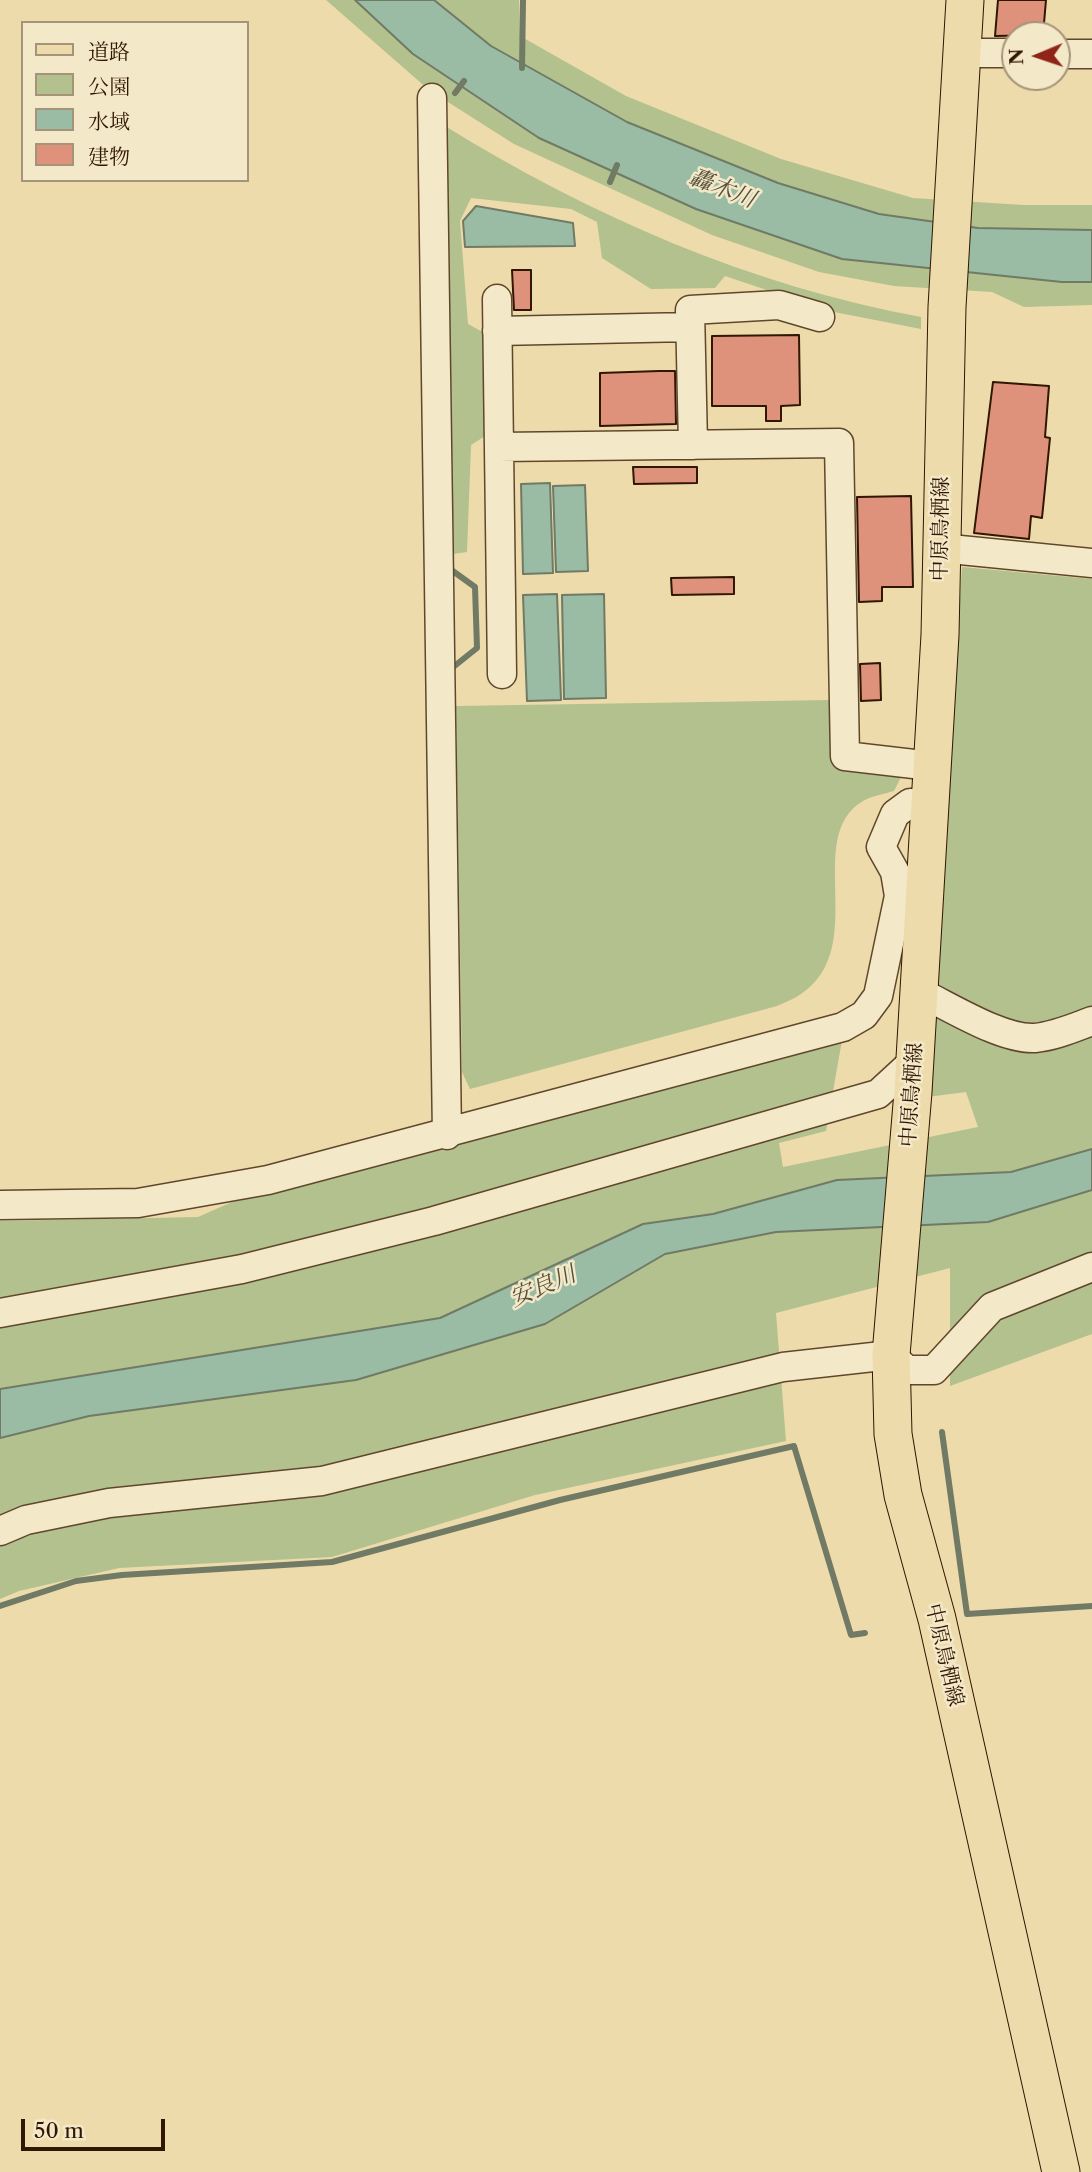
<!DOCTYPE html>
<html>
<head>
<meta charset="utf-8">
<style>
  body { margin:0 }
  #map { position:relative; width:1092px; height:2172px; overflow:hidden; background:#eddbab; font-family:"Libre Caslon Text","Noto Serif JP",serif }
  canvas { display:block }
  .legend { position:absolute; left:21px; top:21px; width:228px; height:161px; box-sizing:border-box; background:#f3e8c8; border:2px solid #a59479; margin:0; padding:9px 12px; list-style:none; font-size:21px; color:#311602 }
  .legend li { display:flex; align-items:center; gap:14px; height:35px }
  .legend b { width:35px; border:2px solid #a59479 }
  .north { position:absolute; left:1001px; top:21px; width:70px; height:70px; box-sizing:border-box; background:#f3e8c8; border:2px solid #a59479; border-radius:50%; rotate:268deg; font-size:19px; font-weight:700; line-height:28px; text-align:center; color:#311602 }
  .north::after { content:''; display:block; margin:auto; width:24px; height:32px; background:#8f2418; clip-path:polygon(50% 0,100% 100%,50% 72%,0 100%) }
  .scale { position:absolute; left:21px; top:2119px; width:144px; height:32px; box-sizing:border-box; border:4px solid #311602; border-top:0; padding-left:9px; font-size:21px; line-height:24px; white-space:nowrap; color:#311602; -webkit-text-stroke:5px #f3e8c8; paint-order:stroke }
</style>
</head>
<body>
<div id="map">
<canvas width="1092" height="2172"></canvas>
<ul class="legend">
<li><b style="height:9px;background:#eddbab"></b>道路</li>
<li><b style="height:19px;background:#b2c18d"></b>公園</li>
<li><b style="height:19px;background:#9abca5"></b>水域</li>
<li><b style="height:19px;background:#de917b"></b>建物</li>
</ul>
<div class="north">N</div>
<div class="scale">50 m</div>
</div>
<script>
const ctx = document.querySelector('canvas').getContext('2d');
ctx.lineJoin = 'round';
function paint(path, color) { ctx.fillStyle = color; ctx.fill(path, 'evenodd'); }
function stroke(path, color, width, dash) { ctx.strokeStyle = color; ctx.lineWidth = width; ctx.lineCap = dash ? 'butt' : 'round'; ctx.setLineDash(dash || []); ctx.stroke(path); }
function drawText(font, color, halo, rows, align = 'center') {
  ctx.font = font + ' "Libre Caslon Text","Noto Serif JP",serif'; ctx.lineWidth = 5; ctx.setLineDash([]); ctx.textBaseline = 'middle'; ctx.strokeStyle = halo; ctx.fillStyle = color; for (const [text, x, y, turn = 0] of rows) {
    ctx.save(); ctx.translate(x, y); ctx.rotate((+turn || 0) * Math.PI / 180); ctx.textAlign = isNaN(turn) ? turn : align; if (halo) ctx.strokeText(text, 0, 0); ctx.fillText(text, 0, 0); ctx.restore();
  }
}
const green = new Path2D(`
  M326,0H355L413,54L539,138L1062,282H1092V305L1024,307L992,292L894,286L819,272L712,235L514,144L429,90Z
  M434,0H519L520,36L626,96L781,159L913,198L1023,205H1092V230L978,228L879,214L778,183L627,122L491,46Z
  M445,126C591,216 751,286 921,317V329L829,311L725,276L715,288L651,289L602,258L597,222L571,209L471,198L460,221L468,324L488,335L493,431L471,445L467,552L453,554Z
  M962,567L1092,579V1149L1011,1172L837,1180L713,1215L643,1224L440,1318L0,1389V1221L198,1217L232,1202L842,1040L826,1131L779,1143L783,1167L978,1127L966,1092L927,1097Z
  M831,700L836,765L895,770L901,777L894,791C884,794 871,796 863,801C802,837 871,947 801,994C794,999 785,1002 777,1006L470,1089L462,1072L456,706Z
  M1092,1190V1334L950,1386V1268L776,1313L786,1441L535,1495L332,1557L119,1568L19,1591L0,1599V1438L89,1416L356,1380L545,1324L664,1254L776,1232L988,1222Z`);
const water = new Path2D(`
  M355,0H434L491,46L627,122L778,183L879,214L978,228L1092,230V282H1062L842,259L696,209L539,138L413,54Z
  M476,206L573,223L575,246L465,247L463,221Z
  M550,483L553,573L523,574L521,484Z
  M585,485L588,571L556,572L553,486Z
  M557,594L561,700L527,701L523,595Z
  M604,594L606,698L564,699L562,595Z
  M1092,1149V1190L988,1222L776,1232L665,1254L545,1324L356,1380L89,1416L0,1438V1389L440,1318L643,1224L713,1214L837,1180L1011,1172Z`);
const stream = new Path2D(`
  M522,68L523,0
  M455,93L464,81
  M610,182L617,165
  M450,565V569L475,587L477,648L452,668V673
  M942,1432L967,1614L1092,1606
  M0,1606L76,1581L122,1575L332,1562L560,1500L794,1446L851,1635L865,1633`);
const building = new Path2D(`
  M998,0H1046L1043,35L995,36Z
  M512,270H531V310H514Z
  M799,335L800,405L781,406V421H766V406H712V336Z
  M659,371H675L676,424L600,426V373Z
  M993,382L1049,386L1045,437L1050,438L1042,518L1031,516L1029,539L974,533Z
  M633,467H697V483L634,484Z
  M911,496L913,587H882V601L859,602L857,497Z
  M734,577V594L672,595L671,578Z
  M880,663L881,700L861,701L860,664Z`);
const minor = new Path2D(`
  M961,53H1015
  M1057,54H1092
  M432,98L447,1135
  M497,299L502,674
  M497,331L690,327
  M693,445L690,310L779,305L820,317
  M499,447L839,443L845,756L931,766
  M940,548L1092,563
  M919,992C949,1006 1002,1040 1035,1038C1055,1036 1073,1028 1092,1021
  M0,1205L138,1203L268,1180L843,1027L864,1015L878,996L899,896L895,872L881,847L895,814L910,803L929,805
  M0,1313L242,1269L434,1221L878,1094L915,1060
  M0,1531L26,1520L109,1503L322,1481L783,1367L891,1355L907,1370H934L992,1307L1092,1267`);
const major = new Path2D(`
  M965,0L947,307L940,635L913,1092L891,1355L893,1434L903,1495L937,1619L1061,2172`);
const streetNames = [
  ["中原鳥栖線",941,529,-89],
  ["中原鳥栖線",912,1095,-86],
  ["中原鳥栖線",944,1655,77]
];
const waterNames = [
  ["轟木川",722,189,21],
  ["安良川",543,1287,-23]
];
paint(green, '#b2c18d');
paint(water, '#9abca5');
stroke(water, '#707a64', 2);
stroke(stream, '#707a64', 6);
paint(building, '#de917b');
stroke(building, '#311602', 2);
stroke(minor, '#60472c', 31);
stroke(major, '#311602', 39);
stroke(minor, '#f3e8c8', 28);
stroke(major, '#eddbab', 37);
drawText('21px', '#311602', '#f3e8c8', streetNames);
drawText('italic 23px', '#56503b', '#f3e8c8', waterNames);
</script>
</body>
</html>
